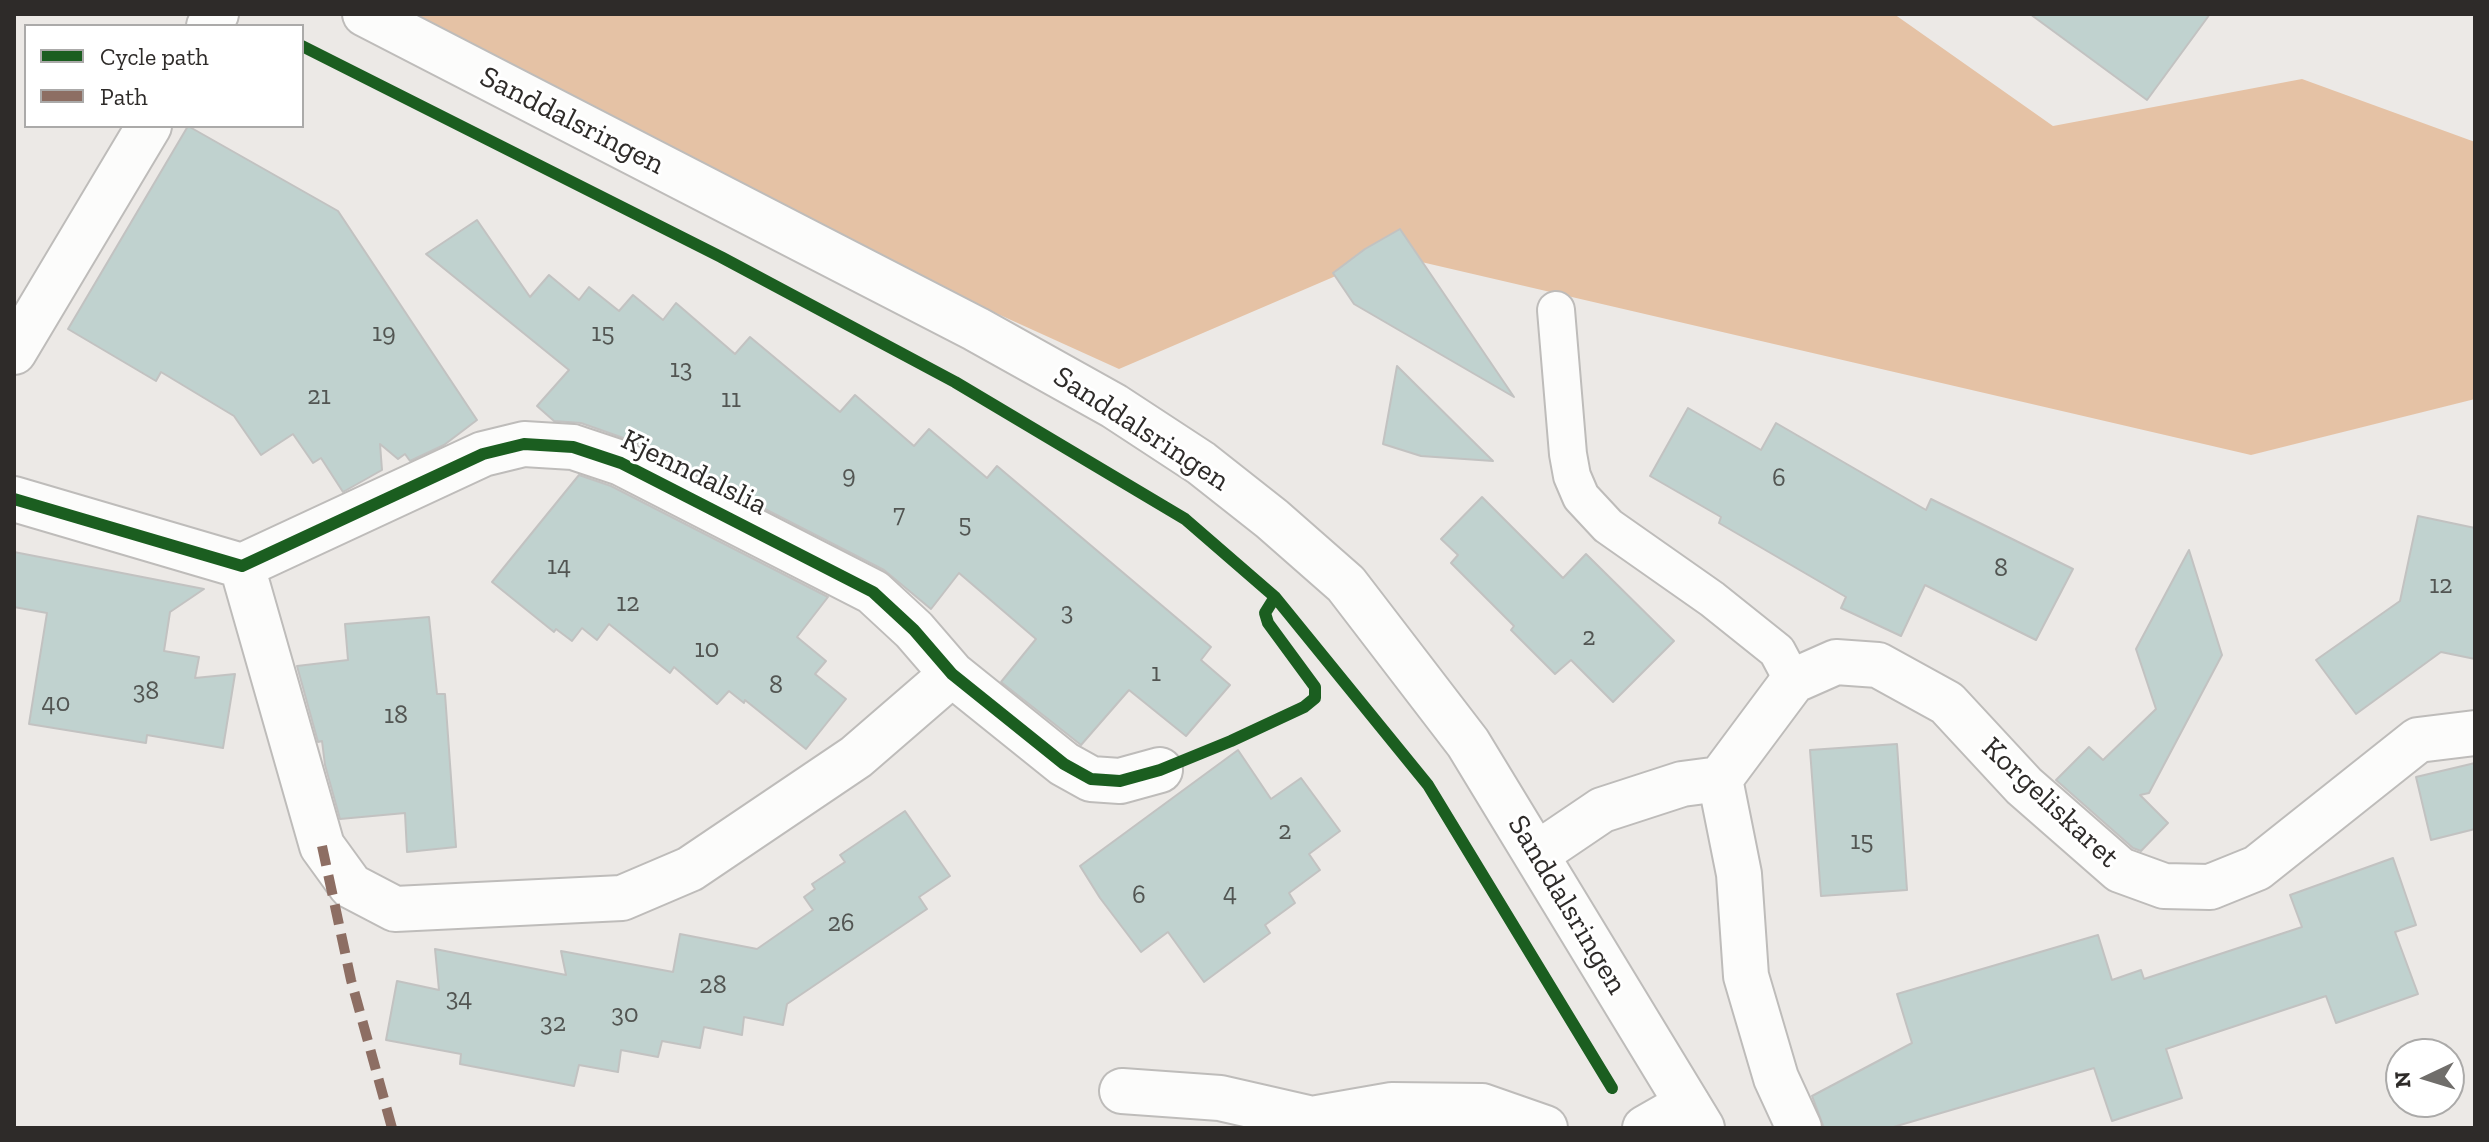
<!DOCTYPE html>
<html>
<head>
<meta charset="utf-8">
<style>
  body { margin:0 }
  #map { position:relative; width:2489px; height:1142px; overflow:hidden; background:#ece9e6; font-family:"Zilla Slab",serif }
  canvas { display:block }
  .frame { position:absolute; inset:0; border:16px solid #2e2b29; pointer-events:none }
  .legend { position:absolute; left:24px; top:24px; width:280px; height:104px; box-sizing:border-box; background:#fff; border:2px solid #abaaa9; margin:0; padding:10px 14px; list-style:none; font-size:24px; color:#2e2b29 }
  .legend li { display:flex; align-items:center; gap:16px; height:40px }
  .legend b { width:40px; border:2px solid #abaaa9 }
  .north { position:absolute; left:2385px; top:1038px; width:80px; height:80px; box-sizing:border-box; background:#fff; border:2px solid #abaaa9; border-radius:50%; rotate:266deg; font-size:22px; font-weight:700; line-height:32px; text-align:center; color:#2e2b29 }
  .north::after { content:''; display:block; margin:auto; width:28px; height:36px; background:#706e6b; clip-path:polygon(50% 0,100% 100%,50% 72%,0 100%) }
</style>
</head>
<body>
<div id="map">
<canvas width="2489" height="1142"></canvas>
<div class="frame"></div>
<ul class="legend">
<li><b style="height:10px;background:#1b5e20"></b>Cycle path</li>
<li><b style="height:10px;background:#8d6e63"></b>Path</li>
</ul>
<div class="north">N</div>
</div>
<script>
const ctx = document.querySelector('canvas').getContext('2d');
ctx.lineJoin = 'round';
function paint(path, color) { ctx.fillStyle = color; ctx.fill(path, 'evenodd'); }
function stroke(path, color, width, dash) { ctx.strokeStyle = color; ctx.lineWidth = width; ctx.lineCap = dash ? 'butt' : 'round'; ctx.setLineDash(dash || []); ctx.stroke(path); }
function drawText(font, color, halo, rows, align = 'center') {
  ctx.font = font + ' "Zilla Slab",serif'; ctx.lineWidth = 6; ctx.setLineDash([]); ctx.textBaseline = 'middle'; ctx.strokeStyle = halo; ctx.fillStyle = color; for (const [text, x, y, turn = 0] of rows) {
    ctx.save(); ctx.translate(x, y); ctx.rotate((+turn || 0) * Math.PI / 180); ctx.textAlign = isNaN(turn) ? turn : align; if (halo) ctx.strokeText(text, 0, 0); ctx.fillText(text, 0, 0); ctx.restore();
  }
}
const forest = new Path2D(`
  M403,14H1894L2053,126L2302,79L2475,142V399L2251,455L1387,254L1119,369L453,67Z`);
const building = new Path2D(`
  M2030,14H2210L2147,100Z
  M188,126L338,211L477,420L444,445L410,461L405,454L398,459L380,444L382,470L343,492L321,458L313,463L293,434L261,455L234,416L161,372L156,381L68,329Z
  M477,220L530,297L549,275L579,300L589,287L619,311L633,295L663,320L676,303L735,354L750,337L840,412L855,395L914,446L929,429L987,478L997,466L1211,647L1201,660L1230,685L1186,736L1129,690L1081,745L1001,682L1036,639L959,573L931,609L884,570L632,441L581,423L554,421L537,406L569,370L426,254Z
  M1400,229L1514,397L1354,304L1333,273L1365,249Z
  M1397,366L1493,461L1421,456L1383,444Z
  M1688,408L1761,450L1776,423L1926,510L1931,499L2073,569L2036,640L1925,585L1901,636L1841,608L1846,597L1719,523L1721,517L1650,476Z
  M579,475L611,486L828,597L797,637L826,661L815,674L846,699L806,749L745,700L744,703L729,691L717,704L674,667L670,673L609,624L597,640L582,628L572,641L556,629L554,632L492,582Z
  M1482,497L1563,578L1586,554L1674,641L1613,702L1571,660L1555,674L1511,630L1514,626L1451,563L1458,555L1441,539Z
  M2418,516L2475,528V659L2441,652L2356,714L2316,660L2400,601Z
  M2189,550L2222,655L2149,793L2140,795L2168,823L2141,851L2133,848L2056,780L2089,747L2103,760L2156,709L2136,649Z
  M14,552L204,589L170,612L164,651L199,657L195,678L235,674L223,748L147,735L146,743L29,724L47,613L14,607Z
  M429,617L437,694H445L456,847L407,852L405,813L340,819L325,765L322,741L318,742L297,666L348,660L345,624Z
  M1897,744L1907,890L1821,896L1810,750Z
  M1238,750L1271,799L1301,778L1340,831L1309,854L1320,870L1289,893L1295,903L1265,925L1270,933L1204,982L1168,932L1141,952L1100,898L1080,866Z
  M2475,763V829L2431,840L2416,777Z
  M905,811L950,876L919,897L927,909L787,1004L783,1025L744,1017L742,1035L704,1027L700,1048L662,1041L658,1057L621,1050L618,1072L579,1065L574,1086L460,1064L461,1054L386,1040L397,981L439,990L435,949L566,975L561,951L673,972L680,934L757,949L813,910L804,897L815,889L812,884L845,862L840,855Z
  M2393,858L2416,925L2395,932L2418,994L2336,1023L2326,996L2166,1049L2182,1098L2112,1121L2094,1068L1890,1128H1824L1812,1096L1912,1043L1897,994L2098,935L2112,980L2141,970L2144,979L2302,927L2290,895Z`);
const lane = new Path2D(`
  M1556,310L1568,454L1572,476L1581,497L1608,526L1712,599L1777,651L1793,681`);
const street = new Path2D(`
  M209,26L216,14
  M14,352L149,126
  M14,499L242,566L483,454L524,444L573,447L621,463L873,592L914,630L952,674L1064,764L1091,779L1120,781L1160,770
  M242,566L322,846L351,886L395,909L622,898L690,869L856,757L952,674
  M1720,779L1793,681L1836,662L1878,665L1947,703L2024,786L2120,870L2164,886L2210,887L2257,868L2418,740L2475,733
  M1537,854L1602,810L1682,784L1720,779L1739,874L1746,976L1776,1078L1799,1128
  M1122,1091L1220,1098L1312,1119L1392,1105L1482,1106L1545,1128
  M1645,1128L1687,1104`);
const secondary = new Path2D(`
  M365,14L976,329L1114,406L1201,463L1272,519L1346,584L1468,743L1702,1128`);
const quiet = new Path2D(`
  M322,846L351,980L392,1128`);
const cycleway = new Path2D(`
  M302,46L721,257L955,382L1185,519L1275,597L1428,785L1612,1088
  M14,499L242,566L483,454L524,444L573,447L621,463L873,592L914,630L952,674L1064,764L1091,779L1120,781L1160,770L1231,741L1304,707L1315,698V687L1268,623L1265,613L1275,597`);
const numberNames = [
  ["19",384,334],
  ["15",603,334],
  ["13",681,370],
  ["21",319,397],
  ["11",731,400],
  ["9",849,476],
  ["6",1779,479],
  ["7",899,515],
  ["5",965,525],
  ["14",559,567],
  ["8",2001,569],
  ["12",2441,586],
  ["12",628,604],
  ["3",1067,613],
  ["2",1589,638],
  ["10",707,650],
  ["1",1156,674],
  ["8",776,686],
  ["38",146,692],
  ["40",56,704],
  ["18",396,716],
  ["2",1285,832],
  ["15",1862,842],
  ["4",1230,894],
  ["6",1139,896],
  ["26",841,924],
  ["28",713,986],
  ["34",459,999],
  ["30",625,1015],
  ["32",553,1024]
];
const streetNames = [
  ["Sanddalsringen",572,121,27],
  ["Sanddalsringen",1141,429,33],
  ["Kjenndalslia",694,473,26],
  ["Korgeliskaret",2050,803,43],
  ["Sanddalsringen",1567,905,59]
];
paint(forest, '#e5c2a5');
paint(building, '#c0d2cf');
stroke(building, '#c2c2c1', 2);
stroke(lane, '#bebcba', 40);
stroke(street, '#bebcba', 48);
stroke(secondary, '#bebcba', 48);
stroke(lane, '#fcfcfb', 36);
stroke(street, '#fcfcfb', 44);
stroke(secondary, '#fcfcfb', 44);
stroke(quiet, '#8d6e63', 10, [20, 10]);
stroke(cycleway, '#1b5e20', 12);
drawText('26px', '#525552', null, numberNames);
drawText('30px', '#2e2b29', '#fff', streetNames);
</script>
</body>
</html>
